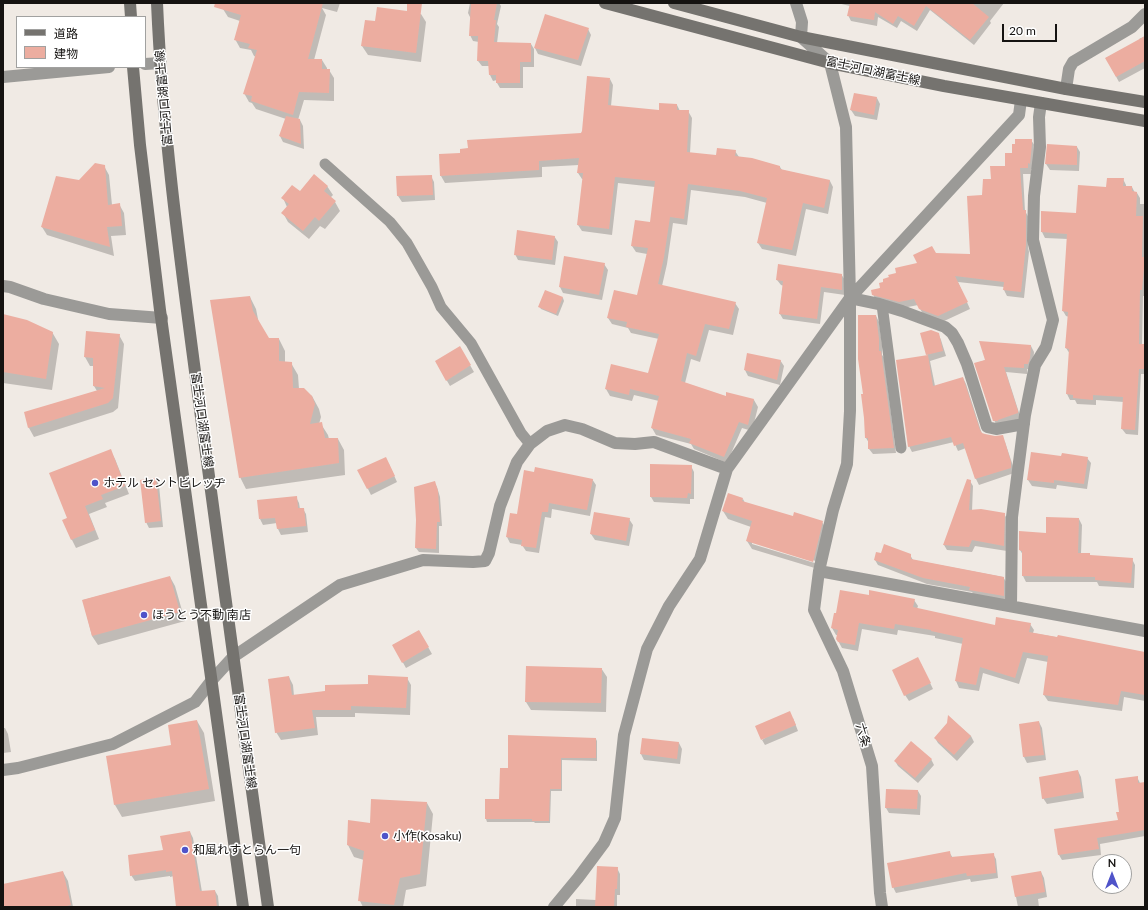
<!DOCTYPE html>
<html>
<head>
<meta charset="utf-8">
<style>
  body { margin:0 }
  #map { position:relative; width:1148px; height:910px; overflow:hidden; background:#f0eae4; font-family:Lato,"Noto Sans JP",sans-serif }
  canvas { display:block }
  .frame { position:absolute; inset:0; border:4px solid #151311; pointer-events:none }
  .legend { position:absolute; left:16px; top:16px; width:130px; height:52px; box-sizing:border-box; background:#fff; border:1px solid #a1a1a0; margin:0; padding:5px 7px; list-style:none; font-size:12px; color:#151311 }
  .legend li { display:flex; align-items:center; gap:8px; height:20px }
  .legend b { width:20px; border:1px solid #a1a1a0 }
  .north { position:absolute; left:1092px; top:854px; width:40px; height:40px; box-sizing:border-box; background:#fff; border:1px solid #a1a1a0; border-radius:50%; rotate:0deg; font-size:11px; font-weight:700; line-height:16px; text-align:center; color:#151311 }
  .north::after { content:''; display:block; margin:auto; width:14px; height:18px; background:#4f53c9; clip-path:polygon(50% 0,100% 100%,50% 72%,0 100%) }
  .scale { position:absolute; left:1002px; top:24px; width:55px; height:18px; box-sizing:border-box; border:2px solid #151311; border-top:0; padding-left:5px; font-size:12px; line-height:14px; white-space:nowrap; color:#151311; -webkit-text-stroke:3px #fff; paint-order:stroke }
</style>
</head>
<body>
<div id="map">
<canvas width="1148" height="910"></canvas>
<div class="frame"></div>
<ul class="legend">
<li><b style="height:5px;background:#75736f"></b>道路</li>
<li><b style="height:11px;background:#ecada0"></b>建物</li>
</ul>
<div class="north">N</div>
<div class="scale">20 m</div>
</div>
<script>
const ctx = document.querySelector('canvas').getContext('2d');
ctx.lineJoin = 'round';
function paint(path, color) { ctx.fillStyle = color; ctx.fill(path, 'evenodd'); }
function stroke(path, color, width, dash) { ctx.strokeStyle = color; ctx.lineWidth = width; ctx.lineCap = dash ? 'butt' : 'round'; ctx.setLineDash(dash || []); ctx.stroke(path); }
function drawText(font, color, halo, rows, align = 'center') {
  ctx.font = font + ' Lato,"Noto Sans JP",sans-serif'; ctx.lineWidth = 3; ctx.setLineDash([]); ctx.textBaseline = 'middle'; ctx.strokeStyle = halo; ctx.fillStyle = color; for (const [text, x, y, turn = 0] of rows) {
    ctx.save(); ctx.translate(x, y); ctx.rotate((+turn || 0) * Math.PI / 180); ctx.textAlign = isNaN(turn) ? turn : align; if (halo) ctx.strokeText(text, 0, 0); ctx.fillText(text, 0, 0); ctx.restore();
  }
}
const shadow = new Path2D(`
  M225,3H340L337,12L322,8L326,15L314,60H322L327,68V70H329L334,78V101L304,100L298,120H300L303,126L304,149L283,142L280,136L286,119L256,109L252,103L249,102L244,93L256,57L254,56L251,50L240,48L235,39L240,21L228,17L223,9Z
  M470,3H499L501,6L497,24L499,27L497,43L531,44L534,49V67H523V88H500L497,83V80L493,81L490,75V66H482L478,61L479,42L473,41L470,35L471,19L468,13Z
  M837,3H1004L990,21L991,23L974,45L930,10L917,31L901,21L897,28L878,17L877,26L851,21L848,15L850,6Z
  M421,14L426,22L421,62L368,55L362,46L375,22Z
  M588,29L591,35L581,66L538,54L535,48Z
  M1145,36V68L1119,82L1106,58L1140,40L1139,39Z
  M610,79L613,85L611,106L660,111L677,105L680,111H688L692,118L690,153L716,156L735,151L739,157L780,167L782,170L830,181L833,187L828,214L806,209L796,256L762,249L758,243L767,203L745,197L691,190L687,225L673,223L667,264L662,286L735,303L739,309L733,335L709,330L700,362L691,359L685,383L726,397L727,393L754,400L758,407L752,431L742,428L727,463L694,449L691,444L656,435L652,428L659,401L634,395L632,401L610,396L606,389L649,374L659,339L631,333L628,328L612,324L608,318L638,297L647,254L636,252L632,246L651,223L655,187L618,183L612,235L582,231L578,225L584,179H582L578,173L579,165L542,167V177L445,183L441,176L440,155L461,154L581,134Z
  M877,98L880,104L877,120L855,116L851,110Z
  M1031,140L1035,146L1034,169H1031V174H1023L1025,211L1029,218L1028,247L1029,252L1024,298L1007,296L1004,290V287L958,282L970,309L942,322L924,316L918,305L903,308L876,301L873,294L897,274L936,254L971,255L983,196L992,180L1006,167L1013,154Z
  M1077,147L1080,152L1079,171L1050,170L1046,164Z
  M104,166L109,175L112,205L119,204L124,213L126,235L111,236L114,256L47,235L42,227L80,181Z
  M431,176L434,182L435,200L402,202L398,196L397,177Z
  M1123,179L1126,185V187H1132L1135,193H1137L1140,198V204H1145V296H1143L1142,345H1145V374H1141L1138,435L1126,434L1122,429L1124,402L1096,400V405L1077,404L1075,400H1070L1067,394L1070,354L1066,348L1069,317L1066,316L1063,311L1068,239L1045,238L1042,232V212L1077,214L1107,188Z
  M327,186L333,195L330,198L335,202L340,211L325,229L320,226L309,239L288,222L283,213L287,207L283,198Z
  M554,236L558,242L555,265L518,260L515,254Z
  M565,257L604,264L608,270L602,300L563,293L560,287Z
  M841,274L845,280V295L824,292L820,324L783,319L780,314L784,286L781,285L777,280Z
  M546,291L563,298L564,301L558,316L541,309L539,306Z
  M250,297L256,309L259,324L268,339H279L285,351V362L291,363L298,375L299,389L312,396L319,409L321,417L319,424H321L328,435L329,439H338L344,450L345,475L246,489L240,477Z
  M3,315L52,332L59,344L52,390L3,383Z
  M876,316L879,322L882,345V355L884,357L896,453L873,454L869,449V443L866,438L864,394Z
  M938,333L941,340L946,356L930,361L935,386L963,378L966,384L982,434L995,437H1002L1005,442L1014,469V473L979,485L976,479L966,448L958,451L954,442L912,452L909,446L928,356L927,355Z
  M119,335L124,344L118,408L113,412L34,437L29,428L25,413L97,391L94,386V366H90L85,357Z
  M1031,346L1034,352L1033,365L1031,370L1027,369V374L1006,372L1021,419L997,426L994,420L976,363Z
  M460,348L474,372L450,386L436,362Z
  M780,360L784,366L780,385L748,376L745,370Z
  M110,450L115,459L129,494L105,503L107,507L89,514L99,539L76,548L72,540L64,520L68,518Z
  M1062,457L1087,458L1091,463L1087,489L1057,485L1056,489L1032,486L1028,480Z
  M389,464L397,482L371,495L359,471Z
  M691,466L694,472V499H690V504L654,502L651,497Z
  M156,479L159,485L163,527L149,528L146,522Z
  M592,479L596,485L590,516L552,509L551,518L545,517L539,553L526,551L522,545L510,543L507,537L511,514L518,515Z
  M970,481L973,486L972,511L1004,514L1008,520L1007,551L975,546L972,552L947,550L944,545Z
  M434,482L437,487L440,497L442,526H439V553L419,552L416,548Z
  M296,497L299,503L300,509H303L306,514L308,532L281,535L278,529L277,523L263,525L260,519Z
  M743,499L745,503L794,518L822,522L827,530L818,569L752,549L747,541L751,527L728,519L723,511ZM752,542L819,562L818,564L752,544Z
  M629,519L633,525L629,546L595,540L591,534Z
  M1079,519L1082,525L1081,554L1090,556L1132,559L1135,565L1134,588L1099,586L1097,582H1026L1023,576V555L1020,550L1046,534Z
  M910,555L913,560L1003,577L1007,583L1006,602L974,595L972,592L927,584L878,565L875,560Z
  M170,577L175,586L185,621L98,645L92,636L83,600Z
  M870,596L914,600L918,606L917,609L995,626L1030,624L1034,630L1033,633L1145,653V701L1124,697L1122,711L1048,701L1044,695L1048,662L1027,658L1019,684L983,673L979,691L959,688L956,681L963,644L935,638V636L898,630L897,635L862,629L858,651L842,648L837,639L838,635H836L832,628Z
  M419,631L432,654L406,668L393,645Z
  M921,664L933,689L909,701L905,695Z
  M601,668L607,677L606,712L531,710L526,702Z
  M289,677L293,685L294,696L369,685L407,678L411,685L410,715L355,713V717H316L318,735L281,740L276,732Z
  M949,717L971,736L974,742L957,761L938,743L935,738L948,724Z
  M793,718L798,731L765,745L762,740Z
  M197,721L204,733L215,801L122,817L115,805L107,757L173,746Z
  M1039,722L1042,728L1046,760L1027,763L1024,757L1020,725Z
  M3,728H5L8,734L11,752L3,753Z
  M596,739L597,741V761L562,760V791H551L550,823H535L534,822H487L486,819V800H500L509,769Z
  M679,743L682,749L680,764L644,760L641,754Z
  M931,759L934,765L918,783L898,766L895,761Z
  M1078,771L1081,777L1084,798L1047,804L1043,798Z
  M1137,777L1140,783H1145V836L1100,844L1101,855L1062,860L1059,855L1055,830L1119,821L1120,813Z
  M918,791L921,796L920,815L889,813L886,808Z
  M427,803L433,814L426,886L406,890L403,907H363L360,901L364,860L354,857L348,845L371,824Z
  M190,832L193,838L202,892L215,891L218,896L219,907H177L174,876L170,877V876L135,881L131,875Z
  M949,852L953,858L993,854L996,859L998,878L971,882L970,879L896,893L893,887Z
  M617,868L620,874V895H617V907H576V899L596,900Z
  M63,872L68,881L73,907H3V885Z
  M1041,872L1044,878L1047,897L1038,899L1039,907H1018L1012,877Z`);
const building = new Path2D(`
  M215,3H323L308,59H322V69H330L329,93L299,92L293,115L251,101L252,96L243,94L257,50L248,48L250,44L234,40L241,15L214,7Z
  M407,3H422L416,53L361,46L365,20L375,21L377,7L407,11Z
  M471,3H497L494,20H496L494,42L531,43V62H520V83H496V75H489L488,61H477L478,36H469Z
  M850,3H972L989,17L970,40L926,6L914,26L898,16L893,24L875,12L874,20L847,16Z
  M545,14L589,28L578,60L534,48Z
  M1145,36V61L1116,77L1105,58Z
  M587,76L610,78L608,105L659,110V103L677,104V110H689L687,152L716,155L717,148L736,150L735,156L752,158L780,166V169L830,180L824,208L803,203L792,250L757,243L767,198L740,191L688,184L684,219L670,217L664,257L658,284L736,302L729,329L705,324L696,356L687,353L681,381L726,396V392L754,399L748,425L739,422L724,457L689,443L691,439L651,428L659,396L630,389L629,395L605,389L611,364L648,373L659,334L626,327L627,322L607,318L614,290L637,295L648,248L631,246L635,220L650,222L655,181L615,177L609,229L577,225L583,173H577L579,158L539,161V170L440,176L439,154L460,153V149L468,148L467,140L581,133L582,131Z
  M854,93L877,97L874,115L850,110Z
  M286,116L300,119L301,144L279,136Z
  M1015,139H1032V144L1030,164L1028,163V168H1020L1023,210H1026V245L1021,292L1003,290L1004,282L955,276L968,302L938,316L919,309L914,299L899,302L872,295L871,290L880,288L879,283L883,282V279L889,277L888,275L896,273L895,268L917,263L913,255L932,246L936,253L970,254L967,196L982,195L983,179H991L990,166H1005V153H1012V144H1015Z
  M1047,144L1077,146V165L1045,164Z
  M95,163L105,165L108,205L120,203L122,226L107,227L110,247L41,227L56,176L79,180Z
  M314,174L328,186L324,191L336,201L319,221L315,217L303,231L281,213L289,204L281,198L292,185L300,191Z
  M432,175L433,195L397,196L396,176Z
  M1107,178H1124L1123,186H1132V191L1137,192L1136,216H1143L1142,257H1145L1142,290H1140L1139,344H1145V369H1139L1135,430L1121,429L1123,397L1093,395V400L1073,398V395L1066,394L1069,349L1065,348L1068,312L1062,311L1067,234L1041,232V211L1076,213L1078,185L1106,187Z
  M517,230L555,236L552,260L514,255Z
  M564,256L605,263L599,295L559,287Z
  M778,264L842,274V290L821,287L817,319L779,314L783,281L776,280Z
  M545,290L563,297L556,314L538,307Z
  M250,296L253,311L269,338H279V361L292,362L293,388H304L312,396L315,404L310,424L322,422L325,438H338L339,463L239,478L210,300Z
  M3,314L27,320L53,332L46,379L3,372Z
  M858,315H876L879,339V351H881L894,448L868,449V438H865L864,418L861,394H863L858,359Z
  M931,330L939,333L943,351L926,355L920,333Z
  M86,331L120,334L113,398L108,403L28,428L24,412L105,388L93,386V358L84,357Z
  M979,341L1031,345L1030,358L1028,364H1024V368L1004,367L1018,411V413L998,420V421H993L974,363L985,360Z
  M460,346L471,365L446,381L435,361Z
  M747,353L781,360L777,380L744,370Z
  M928,355L933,386L963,377L980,430L982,433L985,434L995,436L1003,435L1011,462V468L975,479L963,443L954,446L951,437L908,447L896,360Z
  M111,449L125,486L101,495L103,499L85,506L95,530L71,540L62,520L67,518L49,473Z
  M1031,452L1061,456L1062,453L1088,457L1084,484L1054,480V483L1027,480Z
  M386,457L395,476L367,489L357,470Z
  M650,464L692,465L691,494L688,493L687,498L650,497Z
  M535,467L593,479L587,510L549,503L548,512H542L536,548L521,546L522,540L506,537L510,513L517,514L524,470L534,472Z
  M156,478L161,521L145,523L140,480Z
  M967,479L971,480L969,510L981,509L1005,513L1004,546L972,540L969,547L943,545Z
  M435,481L438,491L440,522H437L436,549L415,548L416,520L414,487Z
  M728,493L743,498L742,501L793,516L794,512L823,521L813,562L746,541L752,521L722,511Z
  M297,496L298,508H304L306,526L277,529L275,518L259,519L257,500Z
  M594,512L630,518L626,541L590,534Z
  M1046,517L1079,518L1078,553H1090V555L1133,558L1131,583L1095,580V577L1022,576V551L1019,550V531L1046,533Z
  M884,544L911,554V559L1004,577V596L969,590L970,587L923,578L874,560L876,552L881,553Z
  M170,576L180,612L92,636L82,600Z
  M840,590L869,595V590L915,599L913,607L995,625L996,617L1031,623L1029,632L1057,637L1058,635L1145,652V695L1121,691L1118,705L1043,695L1048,656L1023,652L1015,678L980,667L976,685L955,681L963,638L931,631V630L895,624L894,629L859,623L855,645L838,642L836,639L838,630L831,628L834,613H836Z
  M419,630L429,647L402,663L392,645Z
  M918,657L931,683L904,696L892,670Z
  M526,666L602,668L601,703L525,702Z
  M368,675L408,677L406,708L351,706V710H312L315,728L275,733L268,679L289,676L292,695L325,691V685L368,684Z
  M790,711L796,725L761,740L755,726Z
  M948,715L971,736L954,755L934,738L947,723Z
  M197,720L209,789L114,805L106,756L171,745L168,725Z
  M1039,721L1044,755L1023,757L1019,724Z
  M508,735L596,738V758H561V789H550L549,821H532V819H485V799H499L500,768H508Z
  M642,738L679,742L677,759L640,754Z
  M911,741L932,759L915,778L894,761Z
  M1078,770L1082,792L1042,799L1039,777Z
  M1138,776V783L1145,782V830L1097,838L1099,849L1058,855L1054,829L1118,820L1116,812H1119L1115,779Z
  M886,789L918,790L917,809L885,808Z
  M371,799L427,802L420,874L400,878L394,905L358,901L364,851L347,845L348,820L370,823Z
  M190,831L200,891L215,890L217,907H176L172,871L166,872V870L130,876L128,855L163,850L160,836Z
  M950,851L951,857L994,853L996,873L967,876L966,873L892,888L887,863Z
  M597,866L618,867L617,889H615L614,907H595Z
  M63,871L71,905L63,907H3V884Z
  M1041,871L1045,892L1015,897L1011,876Z`);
const lane = new Path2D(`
  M325,164L390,222L407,243L432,287L441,307L471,343L521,433L530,444
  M882,305L901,448`);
const street = new Path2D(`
  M796,3L802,22L801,37L830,63L846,127L850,298V411L847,464L833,510L819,571L814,610L843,671L872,766L880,893L882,907
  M145,64L160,63
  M3,77L109,67
  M1066,89L1069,69L1073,62L1132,27L1145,14
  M3,286L10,287L44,299L109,314L162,318
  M850,298L879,304L902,311L945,327L952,333L958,343L967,364L987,427L996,429L1024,424
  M819,571L1145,631
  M1011,606L1012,517L1025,415L1035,365L1046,347L1053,320L1033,240L1034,196L1040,147L1039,117L1041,103
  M3,770L18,768L113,744L195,702L212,680L233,657L340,585L423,560L473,562L485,561L489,553L500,506L517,462L530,444L547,431L565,425L582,429L615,443L635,444L654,442L727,469L850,298L1019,115L1021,100
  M554,907L578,878L604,843L615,818L624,735L647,649L669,606L700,559L727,469`);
const secondary = new Path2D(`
  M130,3L131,17
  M157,3C163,142 183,279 201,417C223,580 245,744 268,907
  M605,3L830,63L944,86L1145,121
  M674,3L801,37L1066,89L1145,102
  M133,67L140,145L160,310L243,907`);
const markers = [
  [95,483,4,"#4f53c9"],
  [144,615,4,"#4f53c9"],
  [385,836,4,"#4f53c9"],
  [185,850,4,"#4f53c9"]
];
const streetNames = [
  ["富士河口湖富士線",873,71,12],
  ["富士河口湖富士線",164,98,-95],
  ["富士河口湖富士線",202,420,82],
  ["六条",863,735,73],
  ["富士河口湖富士線",245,741,82]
];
const poiNames = [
  ["ホテル セントビレッヂ",103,483],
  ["ほうとう不動 南店",152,615],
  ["小作(Kosaku)",393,836],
  ["和風れすとらん一句",193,850]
];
paint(shadow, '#0003');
paint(building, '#ecada0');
stroke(lane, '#9b9a97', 11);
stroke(street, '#9b9a97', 12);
stroke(secondary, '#75736f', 12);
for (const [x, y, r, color] of markers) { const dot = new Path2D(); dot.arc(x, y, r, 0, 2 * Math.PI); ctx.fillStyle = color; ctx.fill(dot); stroke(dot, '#fff', 1.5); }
drawText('12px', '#151311', '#fff', streetNames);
drawText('12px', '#151311', '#fff', poiNames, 'left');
</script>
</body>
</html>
